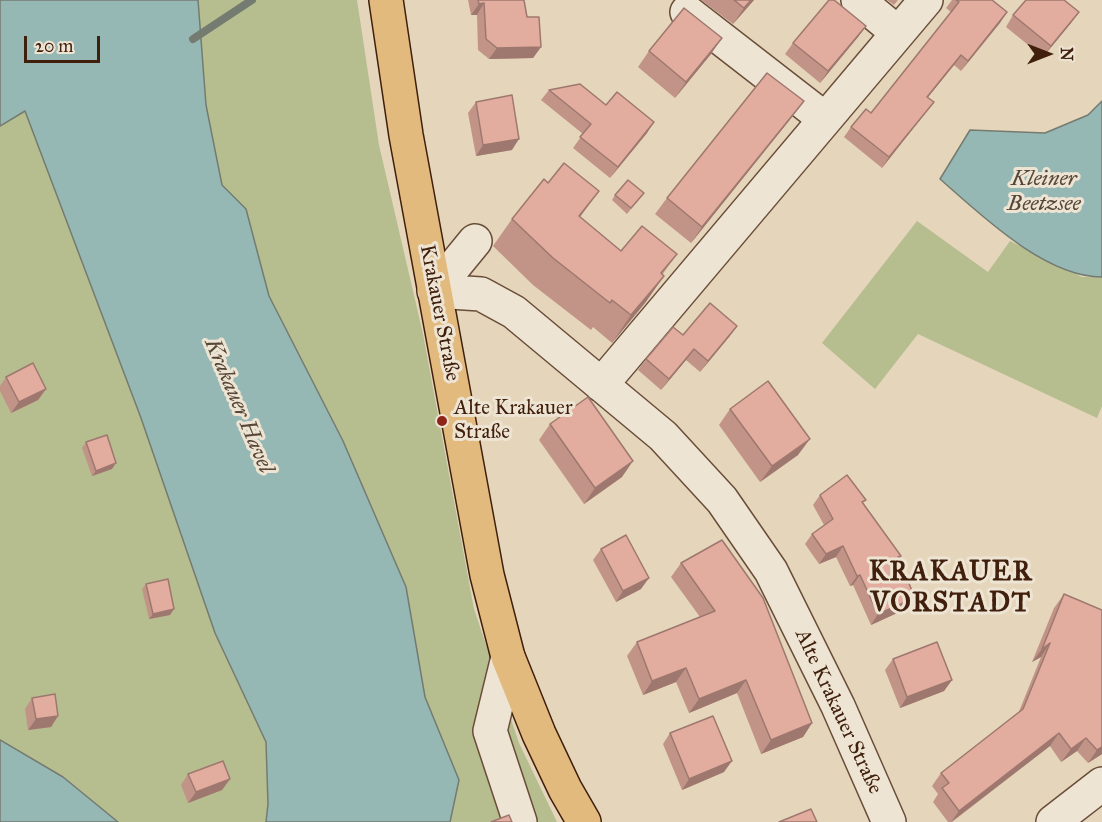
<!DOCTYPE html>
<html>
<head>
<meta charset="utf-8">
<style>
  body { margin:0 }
  #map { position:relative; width:1102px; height:822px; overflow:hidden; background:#e5d5bb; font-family:"IM FELL Great Primer",serif }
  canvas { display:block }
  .north { position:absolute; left:1018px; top:24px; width:60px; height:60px; -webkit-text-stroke:4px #eee4d3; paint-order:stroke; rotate:90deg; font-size:16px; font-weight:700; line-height:24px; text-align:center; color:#40200d }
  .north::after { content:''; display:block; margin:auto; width:21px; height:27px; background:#40200d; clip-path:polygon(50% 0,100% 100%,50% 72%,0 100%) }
  .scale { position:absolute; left:24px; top:36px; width:76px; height:27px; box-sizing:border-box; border:3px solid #40200d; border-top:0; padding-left:8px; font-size:18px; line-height:21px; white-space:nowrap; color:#40200d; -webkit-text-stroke:4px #eee4d3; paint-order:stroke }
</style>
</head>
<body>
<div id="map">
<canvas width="1102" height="822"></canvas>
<div class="north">N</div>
<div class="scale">20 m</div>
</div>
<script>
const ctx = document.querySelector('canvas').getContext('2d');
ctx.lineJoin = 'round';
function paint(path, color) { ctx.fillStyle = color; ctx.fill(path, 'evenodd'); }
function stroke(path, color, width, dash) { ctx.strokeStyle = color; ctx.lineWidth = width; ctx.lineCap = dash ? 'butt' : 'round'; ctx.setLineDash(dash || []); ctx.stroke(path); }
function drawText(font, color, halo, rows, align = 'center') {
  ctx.font = font + ' "IM FELL Great Primer",serif'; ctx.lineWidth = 6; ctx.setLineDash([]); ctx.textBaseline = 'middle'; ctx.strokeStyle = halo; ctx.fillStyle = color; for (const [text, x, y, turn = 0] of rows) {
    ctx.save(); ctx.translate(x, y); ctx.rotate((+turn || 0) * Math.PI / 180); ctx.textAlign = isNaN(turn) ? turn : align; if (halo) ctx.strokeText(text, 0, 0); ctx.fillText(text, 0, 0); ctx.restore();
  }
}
const green = new Path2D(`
  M198,0H357L379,145L423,334L474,609L519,743L557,822H450L459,780L425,697L406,587L343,441L269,296L246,209L222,185L206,105Z
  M25,110L141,418L215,633L266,742L268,804L266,822H118L63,777L0,740V126Z
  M917,221L988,272L1010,241L1082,277H1102V406L1097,418L918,334L875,389L822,343Z`);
const water = new Path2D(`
  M0,0H198L206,105L222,185L246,209L269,296L343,441L406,587L425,697L459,780L450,822H266L268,804L266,742L215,633L141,418L25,111L0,126Z
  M1102,101V277C1045,277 981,215 940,179L970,130L1045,133L1088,115Z
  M0,740L63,777L118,822H0Z`);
const stream = new Path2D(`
  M193,39L252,0`);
const minor = new Path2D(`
  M858,0L898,33
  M687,12L825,119
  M434,291L481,294L514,312L663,436L722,500L771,571L838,706L889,822
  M434,291L475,241
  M601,385L926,0
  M508,657L490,731L520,822
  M1053,822L1102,784`);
const major = new Path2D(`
  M386,0L406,135L487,575L508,657L539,734L565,789L584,822`);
const wall = new Path2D(`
  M468,0H524L527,17L541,47L533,58L489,59L478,50L477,15H471Z
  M701,0H754L733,24Z
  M887,0H898L894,5Z
  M952,0H992L1007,12L961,71L954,65L928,97L926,112L882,168L844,137L851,127L871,113L951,12L946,8Z
  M1013,15L1071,23L1043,57L1006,27Z
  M866,26L858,37L820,83L785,54L793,43Z
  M649,51L711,54L675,98L638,67Z
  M549,90L606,105L647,133L610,178L573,148L583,134L541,100Z
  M476,102L512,150L476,156L468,113Z
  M792,117L691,243L655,214L667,198Z
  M548,183L599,191L580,217L621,251L677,254L662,275L664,276L645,303L612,343L593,327L591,330L533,285L493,246L512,219Z
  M644,193L627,214L612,200L615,195Z
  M737,326L729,337L700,372L686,360L661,390L638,370L646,359L683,335Z
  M6,377L46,389L38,400L11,413L0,391V386Z
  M730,409L798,455L760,482L719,425Z
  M550,424L622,477L584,504L539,440Z
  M86,442L112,469L92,476L82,448Z
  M820,495L863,503L901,556L899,560L915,598L908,608L871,625L853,585L850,586L836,557L819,564L805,544L812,534L824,525L813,505Z
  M601,549L641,589L616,602L593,560Z
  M681,563L812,723L803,737L761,754L737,693L689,713L676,682L643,695L627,656L637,642L700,617L671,577Z
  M146,584L170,615L149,619L142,589Z
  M1064,594L1102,610V754L1088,763L1077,751L1061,762L1050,746L952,822H948L933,802L938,794L932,786L941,773L1018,714L1041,657L1032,662L1054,608Z
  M893,659L952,680L944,691L900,708L885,670Z
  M32,698L58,716L51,727L28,730L25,709Z
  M670,733L724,772L682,790L663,744Z
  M188,774L230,779L222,790L188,803L181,785Z`);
const shadedWall = new Path2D(`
  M751,0H754L733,24L744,8Z
  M484,3L477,15H471L479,4Z
  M1007,12L1000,23L961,71L968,61Z
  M1079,12L1071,23L1043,57L1051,46Z
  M866,26L858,37L820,83L828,71Z
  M722,38L711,54L675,98L686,82Z
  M541,47L533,58L489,59L497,48Z
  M961,55L954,65L920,107L927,97Z
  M804,101L792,117L691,243L702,227Z
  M934,102L926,112L882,168L889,157Z
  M654,122L647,133L610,178L618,167Z
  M519,139L512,150L476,156L483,145Z
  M599,191L579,218V216Z
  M664,276L645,303L612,343L631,315Z
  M737,326L729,337L700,372L708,361Z
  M694,349L686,360L661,390L669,379Z
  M46,389L38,400L11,413L19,402Z
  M810,439L798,455L760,482L772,466Z
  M633,461L622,477L584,504L595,488Z
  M116,463L112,469L92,476L96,471Z
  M843,546L836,557L819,564L826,554Z
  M860,575L853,585L850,586L857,576Z
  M649,578L641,589L616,602L623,591Z
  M915,598L908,608L871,625L878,614Z
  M174,609L170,615L149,619L153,614Z
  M1050,643L1041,657L1032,662L1042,649Z
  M686,668L676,682L643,695L652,681Z
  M746,680L737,693L689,713L699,699Z
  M952,680L944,691L900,708L907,697Z
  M58,716L51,727L28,730L36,719Z
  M812,723L803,737L761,754L771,740Z
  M1059,733L1050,746L951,822L959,811Z
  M1086,738L1077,751L1061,762L1071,749Z
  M1102,747V754L1088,763L1097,750Z
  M732,761L724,772L682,790L689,779Z
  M230,779L222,790L188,803L196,792Z`);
const building = new Path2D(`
  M478,0H524L527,17H539L541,47L497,48L486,39L484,3L479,4Z
  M734,0H751L744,8Z
  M829,0H834L866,26L828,71L793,43Z
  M956,0H992L1007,12L968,61L961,55L927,97L934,102L889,157L851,127L866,109L871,113L959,2Z
  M1026,0H1064L1079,12L1051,46L1013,15Z
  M684,8L722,38L686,82L649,51Z
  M767,73L804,101L702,227L667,198Z
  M580,84L606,105L617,92L654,122L618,167L580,137L591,124L549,90Z
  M512,95L519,139L483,145L476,102Z
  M564,163L599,191L579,216L621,251L642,226L677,254L661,273L664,276L631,315L612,300L610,303L553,258L512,219L544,179L548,183Z
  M628,180L644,193L631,208L615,195Z
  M710,303L737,326L708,361L694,349L669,379L646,359L673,327L683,335Z
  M33,363L46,389L19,402L6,377Z
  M768,381L810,439L772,466L730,409Z
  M588,397L633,461L595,488L550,424Z
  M107,435L116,463L96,471L86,442Z
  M847,475L866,500L862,502L901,556L898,557L915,598L878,614L860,575L857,576L843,546L826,554L812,534L833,519L820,495Z
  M626,535L649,578L623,591L601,549Z
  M722,540L763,598L812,723L771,740L746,680L699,699L686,668L652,681L637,642L715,611L681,563Z
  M168,579L174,609L153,614L146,584Z
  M1064,594L1102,610V747L1097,750L1086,738L1071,749L1059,733L959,811L942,788L949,783L941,773L1023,709L1050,643L1042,649Z
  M937,642L952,680L907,697L893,659Z
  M55,694L58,716L36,719L32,698Z
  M713,716L732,761L689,779L670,733Z
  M223,761L230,779L196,792L188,774Z
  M811,809L817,822H779Z
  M509,815L512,822H491Z`);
const markers = [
  [442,421,6,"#8f2418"]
];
const streetNames = [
  ["Krakauer Straße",439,313,79],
  ["Alte Krakauer Straße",838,712,65]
];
const poiNames = [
  ["Alte Krakauer",454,409],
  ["Straße",454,433]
];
const waterNames = [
  ["Kleiner",1044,180],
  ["Beetzsee",1044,205],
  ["Krakauer Havel",238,406,67]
];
const districtNames = [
  ["KRAKAUER",951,573],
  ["VORSTADT",951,604]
];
paint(green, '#b6bd8f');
paint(water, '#96b8b4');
stroke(water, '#747b71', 1.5);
stroke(stream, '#747b71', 8);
stroke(minor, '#694d38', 36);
stroke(major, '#40200d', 36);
stroke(minor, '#eee4d3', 33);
stroke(major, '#e2ba7e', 33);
paint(wall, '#c29488');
paint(shadedWall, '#9e786f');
paint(building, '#e2ac9e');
stroke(building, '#9e786f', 1.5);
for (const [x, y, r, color] of markers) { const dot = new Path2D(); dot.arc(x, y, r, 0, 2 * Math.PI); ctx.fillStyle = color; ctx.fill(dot); stroke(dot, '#eee4d3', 2); }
drawText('21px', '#40200d', '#eee4d3', streetNames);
drawText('21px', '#40200d', '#eee4d3', poiNames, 'left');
drawText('italic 22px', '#564637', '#eee4d3', waterNames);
ctx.letterSpacing = '1.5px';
drawText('bold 27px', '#40200d', '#eee4d3', districtNames);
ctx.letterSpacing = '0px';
</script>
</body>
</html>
